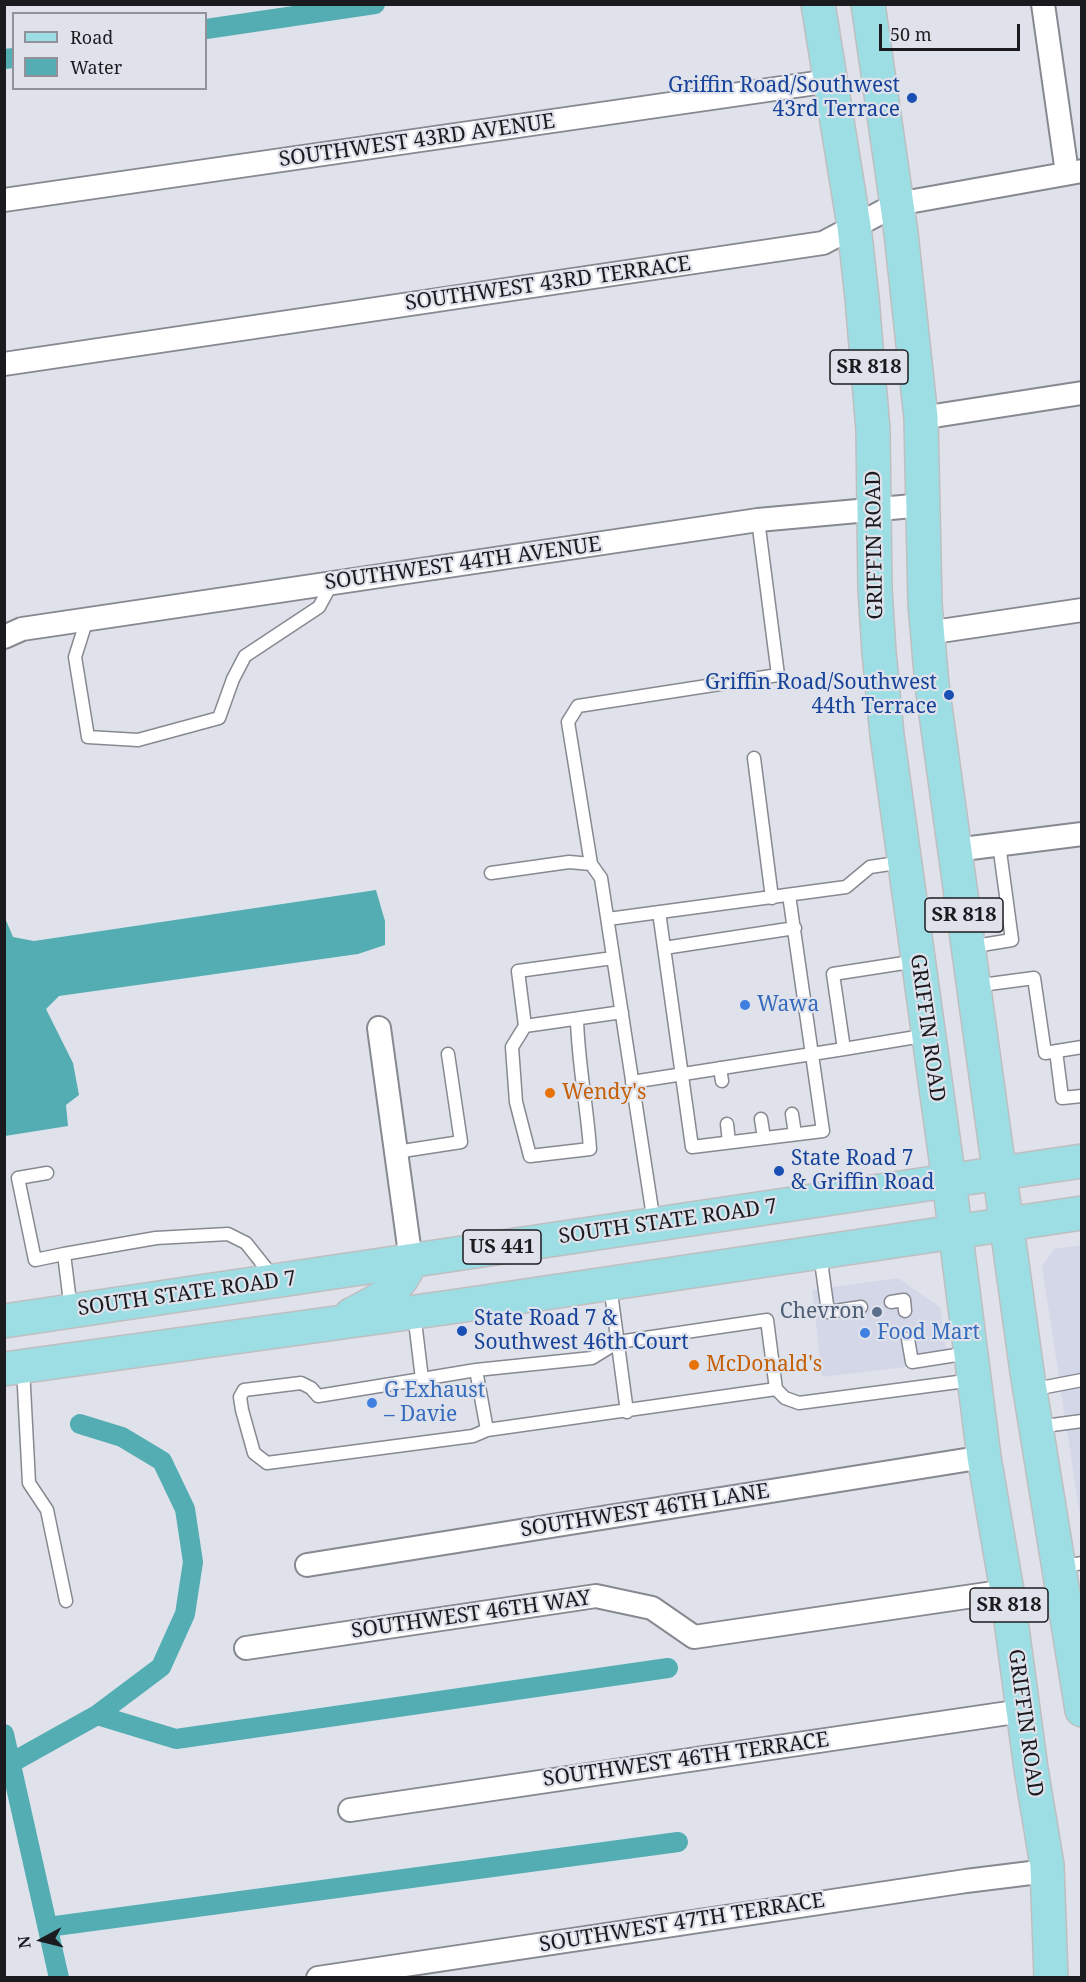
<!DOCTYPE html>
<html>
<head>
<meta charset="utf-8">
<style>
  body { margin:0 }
  #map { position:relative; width:1086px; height:1982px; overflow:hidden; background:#e0e2eb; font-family:"Noto Serif",serif }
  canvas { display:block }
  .frame { position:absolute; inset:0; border:6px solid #1b1b1f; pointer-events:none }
  .legend { position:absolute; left:12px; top:12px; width:195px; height:78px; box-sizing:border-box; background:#e0e2eb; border:2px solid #919299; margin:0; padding:8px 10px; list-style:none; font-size:18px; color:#1b1b1f }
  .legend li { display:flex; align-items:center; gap:12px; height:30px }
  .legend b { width:30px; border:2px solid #919299 }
  .north { position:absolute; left:12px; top:1910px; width:60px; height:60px; -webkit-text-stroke:4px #e0e2eb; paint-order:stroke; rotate:263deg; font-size:16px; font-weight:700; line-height:24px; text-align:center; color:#1b1b1f }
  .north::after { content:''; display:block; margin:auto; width:21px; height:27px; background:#1b1b1f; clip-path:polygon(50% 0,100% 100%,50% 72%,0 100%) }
  .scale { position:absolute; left:879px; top:24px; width:141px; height:27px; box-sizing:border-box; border:3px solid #1b1b1f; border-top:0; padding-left:8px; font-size:18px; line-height:21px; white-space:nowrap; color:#1b1b1f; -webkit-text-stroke:4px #e0e2eb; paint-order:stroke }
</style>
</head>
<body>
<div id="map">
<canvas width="1086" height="1982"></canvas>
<div class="frame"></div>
<ul class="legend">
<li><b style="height:8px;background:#9ddee5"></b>Road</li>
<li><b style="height:16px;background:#54adb3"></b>Water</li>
</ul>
<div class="north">N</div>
<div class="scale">50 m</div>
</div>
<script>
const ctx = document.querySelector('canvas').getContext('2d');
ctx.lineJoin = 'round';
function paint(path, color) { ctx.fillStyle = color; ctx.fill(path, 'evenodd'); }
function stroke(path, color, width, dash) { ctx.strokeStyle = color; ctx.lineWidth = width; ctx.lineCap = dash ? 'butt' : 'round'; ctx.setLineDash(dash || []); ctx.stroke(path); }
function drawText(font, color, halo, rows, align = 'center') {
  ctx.font = font + ' "Noto Serif",serif'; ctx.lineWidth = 4.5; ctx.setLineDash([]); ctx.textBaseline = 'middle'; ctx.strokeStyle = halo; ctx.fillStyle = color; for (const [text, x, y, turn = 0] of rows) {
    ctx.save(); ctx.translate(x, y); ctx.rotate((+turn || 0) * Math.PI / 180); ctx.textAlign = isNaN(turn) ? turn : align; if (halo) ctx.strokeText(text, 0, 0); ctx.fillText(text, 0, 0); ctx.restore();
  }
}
const built = new Path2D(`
  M1081,1245V1523L1042,1266L1054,1249Z
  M898,1278L940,1307L948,1362L822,1377L812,1290Z`);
const water = new Path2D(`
  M376,890L385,921V945L358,954L59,996L46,1009L73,1063L79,1095L66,1105L68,1126L5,1136V918L13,937L34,941Z`);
const canal = new Path2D(`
  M206,29L375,4
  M4,59L14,58
  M80,1424L122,1437L162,1461L185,1509L193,1562L185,1614L161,1667L97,1715
  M4,1734L59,1978
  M11,1763L97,1715L176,1739L668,1668
  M48,1927L678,1842`);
const service = new Path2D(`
  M87,619L75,657L88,737L138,740L219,718L233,679L245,656L319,607L332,583
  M754,758L772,898
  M591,864L568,722L578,706L778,675L758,520
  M491,873L569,862L591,864L601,878L654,1223
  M659,912L692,1147L823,1131L789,895
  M608,919L846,887L870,867L903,862
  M969,947L1012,940L999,844
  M664,948L795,928
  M613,958L518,971L525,1026L622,1012
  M917,961L833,974L844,1049L928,1035
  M974,986L1034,978L1045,1053L1082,1047
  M525,1026L512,1047L516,1102L530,1156L590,1149C587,1105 578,1063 577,1019
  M1056,1051L1062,1098L1082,1096
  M720,1068L722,1081
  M632,1082L844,1049
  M792,1114L795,1134
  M761,1119L764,1138
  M727,1124L729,1142
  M396,1152L461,1142L448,1054
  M47,1173L18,1178L35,1260L64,1254L71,1310
  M64,1254L156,1238L228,1234L246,1243L273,1277
  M820,1254L828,1312L861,1307
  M610,1285L627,1412
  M891,1302L904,1300L905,1311
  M414,1313L422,1379L476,1370
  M767,1320L776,1389L487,1430L476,1370L592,1358L618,1342Z
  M908,1339L912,1362L969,1353
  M23,1368L29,1483L47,1510L66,1601
  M422,1379L318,1396L311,1388L301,1383L244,1390L240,1397L242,1410L254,1453L267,1463L473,1436L487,1430
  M776,1389L785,1398L799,1403L973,1380
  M1030,1390L1082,1380
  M1037,1427L1082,1421
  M1059,1567L1082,1563`);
const minor = new Path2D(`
  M1043,4L1067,173
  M4,200L830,81
  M4,364L823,243L897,204L1082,171
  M921,418L1082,393
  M927,633L1082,610
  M4,637L22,629L758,520L924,505
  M955,850L1082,834
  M379,1028L411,1261
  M307,1565L984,1457
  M246,1648L596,1596L652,1608L694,1637L1007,1591
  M350,1810L1022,1711
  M318,1978L966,1881L1047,1871`);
const primary = new Path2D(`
  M818,4L854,226L862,298L873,430L875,589L879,652L887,735L949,1181L984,1457L1007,1591L1031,1769L1047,1865L1051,1978
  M868,4L901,233L921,418L925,604L932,685L1027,1372L1082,1710
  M351,1315C381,1299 397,1294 411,1261
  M4,1321L1082,1161
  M4,1369L458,1306L1082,1213`);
const markers = [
  [912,98,6,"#1a4fb4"],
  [949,695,6,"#1a4fb4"],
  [745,1005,6,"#3f7fe0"],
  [550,1093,6,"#e8710a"],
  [779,1171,6,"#1a4fb4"],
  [877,1312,6,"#5c6f8a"],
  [462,1331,6,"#1a4fb4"],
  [865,1333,6,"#3f7fe0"],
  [694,1365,6,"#e8710a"],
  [372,1403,6,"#3f7fe0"]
];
const shields = [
  [869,367,78],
  [964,915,78],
  [502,1247,78],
  [1009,1605,78]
];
const shieldNames = [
  ["SR 818",869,367],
  ["SR 818",964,915],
  ["US 441",502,1247],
  ["SR 818",1009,1605]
];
const transitNames = [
  ["Griffin Road/Southwest",900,86],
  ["43rd Terrace",900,110],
  ["Griffin Road/Southwest",937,683],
  ["44th Terrace",937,707],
  ["State Road 7",791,1159,"left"],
  ["& Griffin Road",791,1183,"left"],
  ["State Road 7 &",474,1319,"left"],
  ["Southwest 46th Court",474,1343,"left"]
];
const streetNames = [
  ["SOUTHWEST 43RD AVENUE",417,141,-8],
  ["SOUTHWEST 43RD TERRACE",548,284,-8],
  ["GRIFFIN ROAD",875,545,-91],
  ["SOUTHWEST 44TH AVENUE",463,564,-8],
  ["GRIFFIN ROAD",927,1028,82],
  ["SOUTH STATE ROAD 7",668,1222,-8],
  ["SOUTH STATE ROAD 7",187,1294,-8],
  ["SOUTHWEST 46TH LANE",645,1511,-9],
  ["SOUTHWEST 46TH WAY",471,1615,-8],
  ["GRIFFIN ROAD",1025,1723,82],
  ["SOUTHWEST 46TH TERRACE",686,1760,-8],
  ["SOUTHWEST 47TH TERRACE",682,1923,-9]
];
const shopNames = [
  ["Wawa",757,1005],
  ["Food Mart",877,1333],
  ["G Exhaust",384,1391],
  ["– Davie",384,1415]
];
const foodNames = [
  ["Wendy's",562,1093],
  ["McDonald's",706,1365]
];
const serviceNames = [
  ["Chevron",865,1312]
];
paint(built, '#d4d7e7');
paint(water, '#54adb3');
stroke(canal, '#54adb3', 20);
stroke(service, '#878991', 15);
stroke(minor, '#878991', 26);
stroke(primary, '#bfbfc0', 36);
stroke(service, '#fff', 12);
stroke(minor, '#fff', 22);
stroke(primary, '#9ddee5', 33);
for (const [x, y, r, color] of markers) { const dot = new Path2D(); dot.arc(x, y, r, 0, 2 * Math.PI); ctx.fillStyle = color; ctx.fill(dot); stroke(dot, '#e0e2eb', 2); }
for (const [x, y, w] of shields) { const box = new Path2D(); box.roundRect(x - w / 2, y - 17, w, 34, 4.5); ctx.fillStyle = '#e0e2eb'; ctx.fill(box); stroke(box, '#1b1b1f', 1.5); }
drawText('bold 20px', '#1b1b1f', null, shieldNames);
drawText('21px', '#164399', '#e0e2eb', transitNames, 'right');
drawText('21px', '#1b1b1f', '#e0e2eb', streetNames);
drawText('21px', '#366cbe', '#e0e2eb', shopNames, 'left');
drawText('21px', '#c56008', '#e0e2eb', foodNames, 'left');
drawText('21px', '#4e5e75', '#e0e2eb', serviceNames, 'right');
</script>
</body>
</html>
